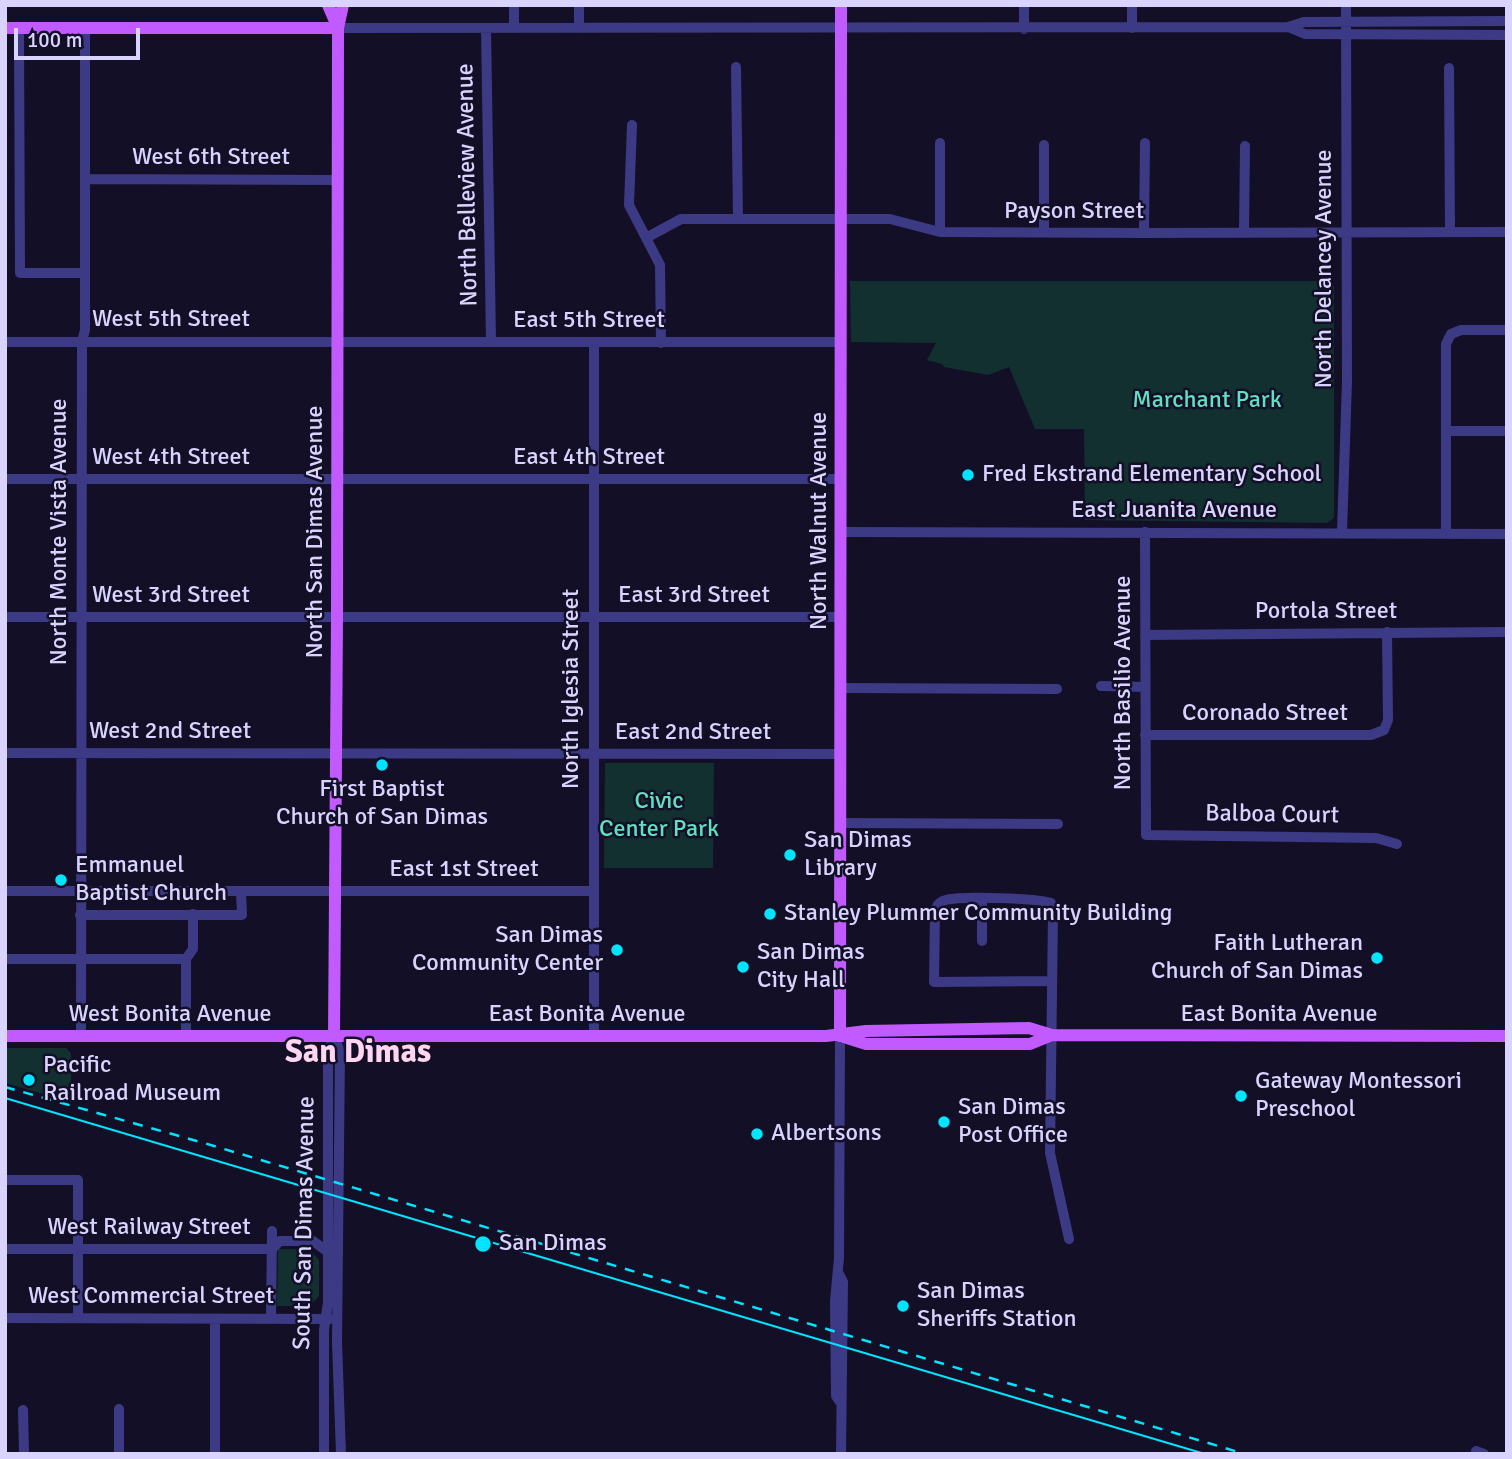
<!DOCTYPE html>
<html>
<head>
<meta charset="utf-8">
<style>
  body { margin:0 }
  #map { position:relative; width:1512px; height:1459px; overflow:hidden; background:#130f26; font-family:Signika,sans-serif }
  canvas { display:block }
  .frame { position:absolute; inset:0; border:7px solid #d9d4ff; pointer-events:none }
  .scale { position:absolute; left:14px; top:28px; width:126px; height:32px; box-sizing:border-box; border:4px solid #d9d4ff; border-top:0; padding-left:9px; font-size:21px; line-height:24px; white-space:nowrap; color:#d9d4ff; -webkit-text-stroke:5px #130f26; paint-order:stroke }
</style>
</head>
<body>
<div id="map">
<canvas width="1512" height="1459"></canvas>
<div class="frame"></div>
<div class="scale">100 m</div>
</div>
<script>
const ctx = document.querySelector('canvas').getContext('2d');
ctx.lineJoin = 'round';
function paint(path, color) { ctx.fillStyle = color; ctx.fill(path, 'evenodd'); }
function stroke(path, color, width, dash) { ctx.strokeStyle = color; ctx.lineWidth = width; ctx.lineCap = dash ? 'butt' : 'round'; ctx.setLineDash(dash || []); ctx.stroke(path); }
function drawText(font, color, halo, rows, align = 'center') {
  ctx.font = font + ' Signika,sans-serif'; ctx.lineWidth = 5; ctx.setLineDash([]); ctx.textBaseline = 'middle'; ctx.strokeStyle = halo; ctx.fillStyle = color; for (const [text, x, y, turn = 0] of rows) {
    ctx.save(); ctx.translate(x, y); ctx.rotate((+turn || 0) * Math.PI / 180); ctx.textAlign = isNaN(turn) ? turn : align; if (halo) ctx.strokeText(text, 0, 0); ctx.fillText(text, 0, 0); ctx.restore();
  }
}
const green = new Path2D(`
  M850,281H1329L1334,286V518L1327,523L1085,520L1084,429H1035L1009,367L988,375L944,367L942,364L927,360L936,343L851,342Z
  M605,763H714L713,868H604Z
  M5,1048H66L71,1053V1102L5,1083Z
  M278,1249H312V1252L319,1260V1296L309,1306H277Z`);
const minor = new Path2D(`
  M579,5V28
  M1024,5V29
  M1132,5V28
  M1288,27L1305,34L1507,35
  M19,28L20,273H84
  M338,28L1288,27L1304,22L1507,21
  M486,28L491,341
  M514,28V5
  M736,67L738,219
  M1449,68L1450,232
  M632,125L629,205L660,265L661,343
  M940,143V232
  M1044,145V232
  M85,179L338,180
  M1244,232L1245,146
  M1144,233L1145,143
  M646,238L681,219H890L940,232L1144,233L1507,232
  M5,342H841
  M594,342V1037
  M1446,431H1507
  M5,479H841
  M841,532L1507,534
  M1145,532L1146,835L1376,838L1397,844
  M1342,532L1347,381L1346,5
  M1446,533V344L1451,334L1461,330H1507
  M5,617H841
  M1145,635L1507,632
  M1101,686L1145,687
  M841,688L1057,689
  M1145,735H1371L1384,730L1388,720L1387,632
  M5,753L841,754
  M841,823L1058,824
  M5,891H593
  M982,899V941
  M80,915H242L241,892
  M5,959H186
  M1051,981L934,982L935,910C937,905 940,901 946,900C962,896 1036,898 1051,903L1053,912L1050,1153L1069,1239
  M81,1036L82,341L85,330V28
  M186,1036V959L193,949V914
  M334,1036L340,1052L337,1342L341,1454
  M5,1180H78V1318
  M5,1249H272L280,1241H313L328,1252
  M839,1274L843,1282L841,1454
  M5,1318L330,1319
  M215,1319V1454
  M271,1319L272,1231
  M840,1402L836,1396L835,1301L839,1258L840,1036
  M119,1409V1454
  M23,1410L24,1454
  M1476,1451L1484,1454
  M324,1454V1330L328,1302V1052L334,1036`);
const major = new Path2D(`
  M328,5L338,28
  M5,28H338
  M5,1036H826L866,1031L1029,1028L1052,1035L1507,1036
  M334,1036L337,617L338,28L343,5
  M840,1036L841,5
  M844,1037L866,1044H1030L1052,1035`);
const tram = new Path2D(`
  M5,1098L1205,1454`);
const rail = new Path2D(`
  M5,1087L204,1143L1245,1454`);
const markers = [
  [968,475,7,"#00e5ff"],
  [382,765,7,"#00e5ff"],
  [790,855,7,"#00e5ff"],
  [61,880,7,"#00e5ff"],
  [770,914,7,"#00e5ff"],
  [617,950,7,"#00e5ff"],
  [1377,958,7,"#00e5ff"],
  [743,967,7,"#00e5ff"],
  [29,1080,7,"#00e5ff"],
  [1241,1096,7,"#00e5ff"],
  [944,1122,7,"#00e5ff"],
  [757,1134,7,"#00e5ff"],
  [483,1244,9,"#00e5ff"],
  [903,1306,7,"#00e5ff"]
];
const streetNames = [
  ["West 6th Street",211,158],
  ["North Belleview Avenue",468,185,-91],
  ["Payson Street",1074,212],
  ["North Delancey Avenue",1325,269,-90],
  ["West 5th Street",171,320],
  ["East 5th Street",589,321],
  ["West 4th Street",171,458],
  ["East 4th Street",589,458],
  ["East Juanita Avenue",1174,511],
  ["North Walnut Avenue",820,521,-90],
  ["North Monte Vista Avenue",60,532,-90],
  ["North San Dimas Avenue",316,532,-90],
  ["West 3rd Street",171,596],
  ["East 3rd Street",694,596],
  ["Portola Street",1326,612],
  ["North Basilio Avenue",1124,683,-90],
  ["North Iglesia Street",572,689,-90],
  ["Coronado Street",1265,714],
  ["West 2nd Street",170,732],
  ["East 2nd Street",693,733],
  ["Balboa Court",1272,815,1],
  ["East 1st Street",464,870],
  ["West Bonita Avenue",170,1015],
  ["East Bonita Avenue",587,1015],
  ["East Bonita Avenue",1279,1015],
  ["South San Dimas Avenue",305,1223,-89],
  ["West Railway Street",149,1228],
  ["West Commercial Street",151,1297]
];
const parkNames = [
  ["Marchant Park",1207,401],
  ["Civic",659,802],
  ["Center Park",659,830]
];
const poiNames = [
  ["Fred Ekstrand Elementary School",982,475],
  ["First Baptist",382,790,"center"],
  ["Church of San Dimas",382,818,"center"],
  ["San Dimas",804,841],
  ["Library",804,869],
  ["Emmanuel",75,866],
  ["Baptist Church",75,894],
  ["Stanley Plummer Community Building",784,914],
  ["San Dimas",603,936,"right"],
  ["Community Center",603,964,"right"],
  ["Faith Lutheran",1363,944,"right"],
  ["Church of San Dimas",1363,972,"right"],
  ["San Dimas",757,953],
  ["City Hall",757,981],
  ["Pacific",43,1066],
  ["Railroad Museum",43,1094],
  ["Gateway Montessori",1255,1082],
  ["Preschool",1255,1110],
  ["San Dimas",958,1108],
  ["Post Office",958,1136],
  ["Albertsons",771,1134],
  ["San Dimas",499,1244],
  ["San Dimas",917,1292],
  ["Sheriffs Station",917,1320]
];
const districtNames = [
  ["San Dimas",358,1054]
];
paint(green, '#12302f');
stroke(minor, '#3d3a85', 10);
stroke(major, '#c25bff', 12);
stroke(tram, '#00e5ff', 2);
stroke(rail, '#00e5ff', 2.5, [10, 9]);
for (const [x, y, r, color] of markers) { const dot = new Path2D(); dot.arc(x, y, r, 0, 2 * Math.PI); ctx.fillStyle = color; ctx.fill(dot); stroke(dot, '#130f26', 2.5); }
drawText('24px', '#d9d4ff', '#130f26', streetNames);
drawText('24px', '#5fe0c0', '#130f26', parkNames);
drawText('24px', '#d9d4ff', '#130f26', poiNames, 'left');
drawText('bold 32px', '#ffd6f0', '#130f26', districtNames);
</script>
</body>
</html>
